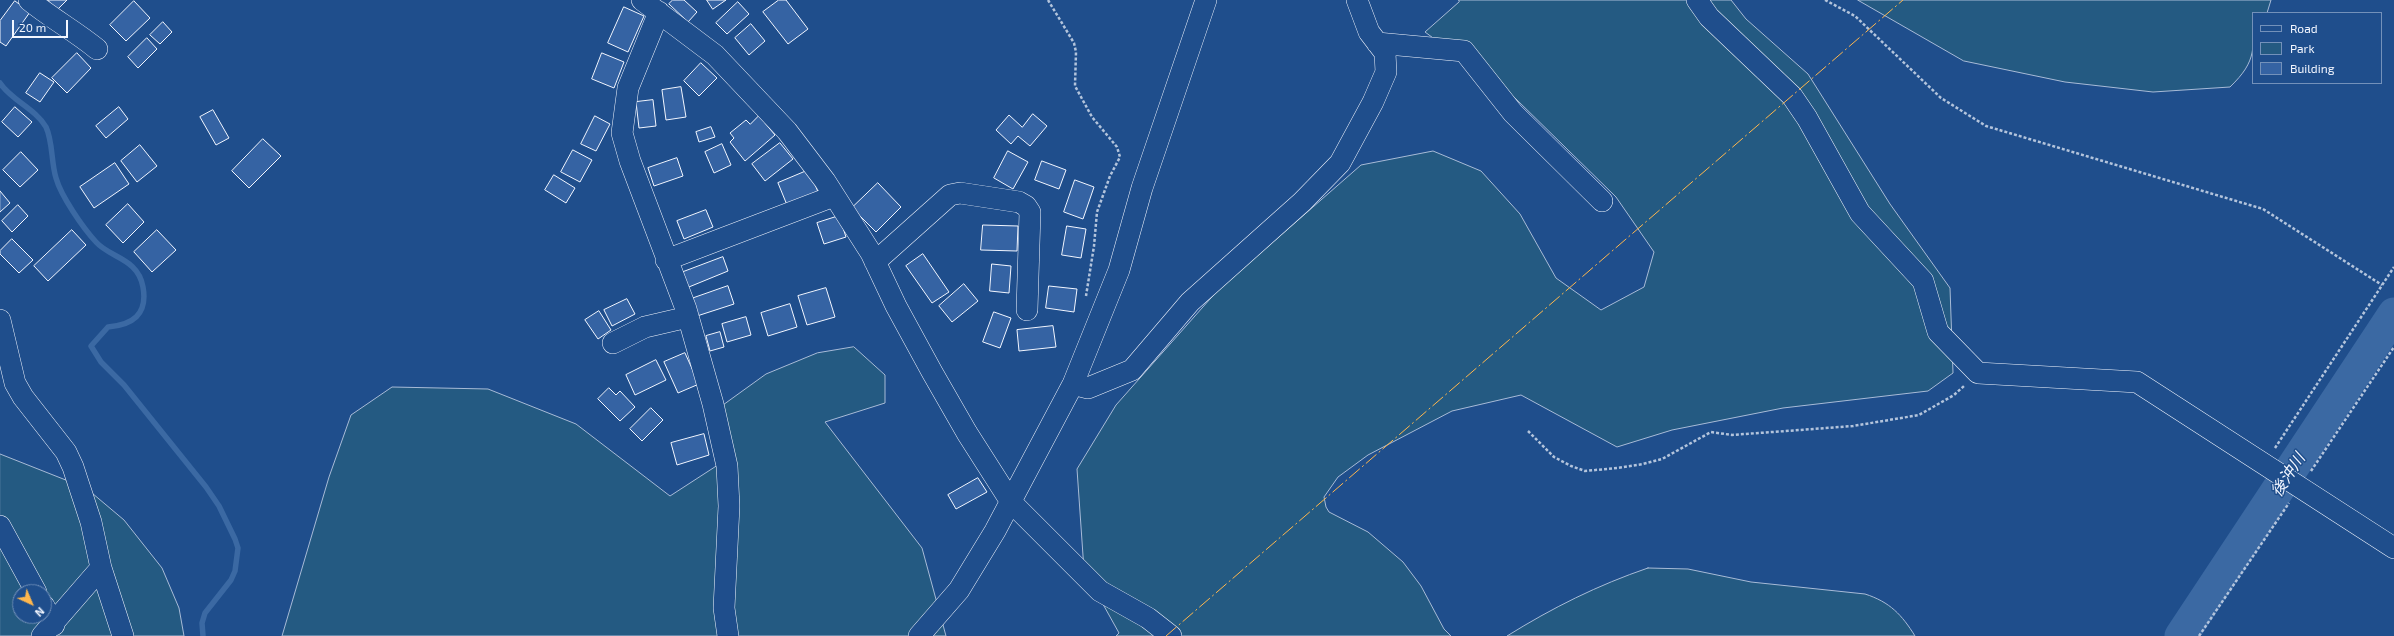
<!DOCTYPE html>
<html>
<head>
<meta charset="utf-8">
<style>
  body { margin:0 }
  #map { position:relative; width:2394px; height:636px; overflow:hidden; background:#1f4e8c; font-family:"Exo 2",sans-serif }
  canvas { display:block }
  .legend { position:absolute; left:2252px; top:12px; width:130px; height:72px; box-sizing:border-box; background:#1f4e8c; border:1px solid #7391ba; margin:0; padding:5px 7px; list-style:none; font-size:12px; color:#f2f6ff }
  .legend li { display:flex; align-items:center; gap:8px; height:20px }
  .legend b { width:20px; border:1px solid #7391ba }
  .north { position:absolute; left:12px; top:584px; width:40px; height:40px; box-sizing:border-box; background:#1f4e8c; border:1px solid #7391ba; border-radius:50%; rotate:136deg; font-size:11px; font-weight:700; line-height:16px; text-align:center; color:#f2f6ff }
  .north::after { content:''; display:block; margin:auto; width:14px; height:18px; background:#ffb74d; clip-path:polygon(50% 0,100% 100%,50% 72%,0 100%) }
  .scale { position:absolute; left:12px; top:20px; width:56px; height:18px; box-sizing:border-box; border:2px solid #f2f6ff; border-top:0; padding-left:5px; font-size:12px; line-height:14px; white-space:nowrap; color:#f2f6ff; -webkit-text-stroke:3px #1f4e8c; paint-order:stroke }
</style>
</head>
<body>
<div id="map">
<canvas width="2394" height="636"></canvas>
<ul class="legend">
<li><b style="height:5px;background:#1f4e8c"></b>Road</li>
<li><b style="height:11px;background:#245a82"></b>Park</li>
<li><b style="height:11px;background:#3563a3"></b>Building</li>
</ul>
<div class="north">N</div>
<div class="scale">20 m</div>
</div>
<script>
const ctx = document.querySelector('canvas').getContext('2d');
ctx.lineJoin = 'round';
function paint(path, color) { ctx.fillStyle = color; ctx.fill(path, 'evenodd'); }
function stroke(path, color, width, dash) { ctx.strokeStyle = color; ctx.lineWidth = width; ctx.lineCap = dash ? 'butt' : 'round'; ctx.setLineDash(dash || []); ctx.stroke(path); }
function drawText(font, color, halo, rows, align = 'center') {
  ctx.font = font + ' "Exo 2","Noto Sans JP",sans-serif'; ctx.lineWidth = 3; ctx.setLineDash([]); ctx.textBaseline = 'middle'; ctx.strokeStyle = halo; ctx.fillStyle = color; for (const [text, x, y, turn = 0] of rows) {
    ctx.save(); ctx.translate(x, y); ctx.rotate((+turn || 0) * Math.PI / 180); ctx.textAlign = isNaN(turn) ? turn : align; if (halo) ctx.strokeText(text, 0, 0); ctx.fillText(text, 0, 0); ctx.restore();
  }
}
const green = new Path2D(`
  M1459,0H1731L1746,19L1808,74L1890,204L1950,288L1953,373L1928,391L1783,408L1672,430L1617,447L1521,395L1452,411L1368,455L1338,477L1324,497L1326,507L1329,512L1368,532L1403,562L1421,586L1444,629L1451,636H1116L1119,633L1084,570L1077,469L1116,405L1218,290L1361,165L1433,151L1481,171L1520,214L1556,278L1601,310L1644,287L1654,252L1616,197L1516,99L1425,32L1459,2Z
  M1858,0H2271L2267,13H2253C2253,48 2258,60 2230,87L2153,92L2065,82L1964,61Z
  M854,347L885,375V403L825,422L922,548L946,636H282L329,477L351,415L392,387L488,389L576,424L670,496L724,461L716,410L766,374L817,353Z
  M0,454L86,488L124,520L162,568L179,608L184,636H0ZM20,592H44V616H20Z
  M1648,568L1688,569L1751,582L1865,594C1890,602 1902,615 1915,636H1507C1552,608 1598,585 1648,568Z`);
const stream = new Path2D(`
  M0,83C11,100 36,109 46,127C53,142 51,162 56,178C61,196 83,228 96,242C110,258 138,258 143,287C148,315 132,325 108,327L91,346L101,362L124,385L206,487L219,506L235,539L238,548L235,571L231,580L205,613L202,623L203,636`);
const river = new Path2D(`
  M2181,636L2394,314`);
const building = new Path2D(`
  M48,0H67L57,10Z
  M673,0H684L697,12L688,22L669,4Z
  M707,0H726L713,9Z
  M779,0H786L808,29L788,44L763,12Z
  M15,1L30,12L6,46L0,42V21Z
  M134,1L150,18L126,41L110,25Z
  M738,2L749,14L727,34L716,23Z
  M624,7L644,16L628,52L608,43Z
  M163,22L172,32L160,44L150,35Z
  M751,24L765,41L749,55L735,38Z
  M147,38L157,49L138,68L128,57Z
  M77,53L91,68L67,93L52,78Z
  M602,53L624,62L614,88L592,79Z
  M701,63L717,78L699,96L684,81Z
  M40,73L54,82L40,102L26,93Z
  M681,87L686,117L666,120L662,90Z
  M653,100L656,126L639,128L636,102Z
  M15,107L32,122L18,137L2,122Z
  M119,107L128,119L106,138L96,126Z
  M213,110L229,138L216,145L200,117Z
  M1033,114L1047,126L1030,146L1018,136L1011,144L996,130L1009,115L1022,127Z
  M595,116L610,124L596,151L581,144Z
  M759,116L775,135L745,161L730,142L734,138L730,133L746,120L750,124Z
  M711,127L715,137L699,142L696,132Z
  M263,139L281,156L249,188L232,171Z
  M780,143L793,159L765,181L752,164Z
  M722,144L731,165L714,173L705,152Z
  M140,145L157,166L137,182L121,161Z
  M573,150L592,160L580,182L561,172Z
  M1008,151L1028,162L1013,189L994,178Z
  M21,152L38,170L20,187L3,170Z
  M677,158L683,176L654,186L648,168Z
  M1042,161L1066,170L1059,189L1035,180Z
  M115,163L129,184L94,208L80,187Z
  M809,170L818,192L787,205L778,183Z
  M554,175L575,188L566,203L545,190Z
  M1075,180L1094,187L1083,219L1064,212Z
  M878,183L901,207L876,232L852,208Z
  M0,191L10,203L0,212Z
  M128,204L144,222L123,243L106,225Z
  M18,205L28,216L12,232L2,221Z
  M706,210L713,227L684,239L677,221Z
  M839,216L846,237L824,244L817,223Z
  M983,225L1018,226L1017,251L981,250Z
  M1067,226L1086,229L1081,258L1062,255Z
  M72,230L86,245L48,281L34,266Z
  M157,230L176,250L152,272L134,252Z
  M12,239L33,260L19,273L0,254V251Z
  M923,254L949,292L932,303L906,266Z
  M723,257L728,271L684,289L678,274Z
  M992,264L1011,266L1009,293L990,291Z
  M964,284L978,301L952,322L939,306Z
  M728,286L734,304L697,316L691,299Z
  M1049,286L1077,289L1074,312L1046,308Z
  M826,288L835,317L807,325L798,296Z
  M627,299L635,314L612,326L604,310Z
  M790,304L797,327L768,336L761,313Z
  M599,311L611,330L598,339L585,320Z
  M994,312L1011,318L1000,348L983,342Z
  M746,317L751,335L727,342L722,324Z
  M1053,326L1056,347L1019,351L1017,330Z
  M720,332L724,347L710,351L706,336Z
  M685,353L699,384L678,393L664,362Z
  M656,360L666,380L635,395L626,375Z
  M609,388L616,395L620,391L635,407L620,421L598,399Z
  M651,408L663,420L642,441L630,429Z
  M704,434L709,455L677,465L671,443Z
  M978,478L987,492L956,509L948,495Z`);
const path = new Path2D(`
  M1048,0L1074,43L1076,52L1075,86L1092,117L1117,147L1120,157L1110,176L1097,212L1094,246L1086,296
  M1825,0L1855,16L1941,98L1986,126L2263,209L2382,285
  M1528,431L1554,457L1571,466L1585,471L1617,468L1643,464L1662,459L1711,432L1732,435L1853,426L1919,415L1954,395L1964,386
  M2275,448L2394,267
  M2311,471L2394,347
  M2199,636L2289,503`);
const minor = new Path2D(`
  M29,0C51,18 75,31 97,49
  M642,0L715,55L787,131L825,181L871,253L896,306L932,372L967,433L1011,502L1100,591L1148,618L1171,636
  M1697,0L1709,17L1792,96L1807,118L1860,213L1923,281L1938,332L1978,373L2137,382L2394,548
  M659,12L628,88L622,133L630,161L686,309L713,404L727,466L729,506L724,608L728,636
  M1377,43L1464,51L1513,113L1602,201
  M666,260L834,196
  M875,262L950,195L960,193L1019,202L1026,206L1030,212L1027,310
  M0,320L15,383L23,397L66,452L73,467L91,522L101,568L123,636
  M613,343L645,327L688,317
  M1073,384L1088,388L1132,370L1190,302L1302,202L1340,163L1373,102L1386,72L1385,53L1369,32L1357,0
  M0,526L36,592
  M44,606L54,625
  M42,636L101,568
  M919,636L959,590L995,531L1073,384L1119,270L1142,188L1206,0`);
const power = new Path2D(`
  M1166,636L1903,0`);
const waterNames = [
  ["後沖川",2288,475,-57]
];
paint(green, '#245a82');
stroke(green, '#a8bbd7', 1);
stroke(stream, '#3b69a3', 5.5);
stroke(river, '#3b69a3', 33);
paint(building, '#3563a3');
stroke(building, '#f2f6ff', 1);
stroke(minor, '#f2f6ff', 22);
stroke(path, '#b3c4dc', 2.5, [3, 2]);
stroke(minor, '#1f4e8c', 21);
stroke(power, '#ffb74d', 1, [14, 3, 2, 3]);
drawText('italic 16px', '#f2f6ff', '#1f4e8c', waterNames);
</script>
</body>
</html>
